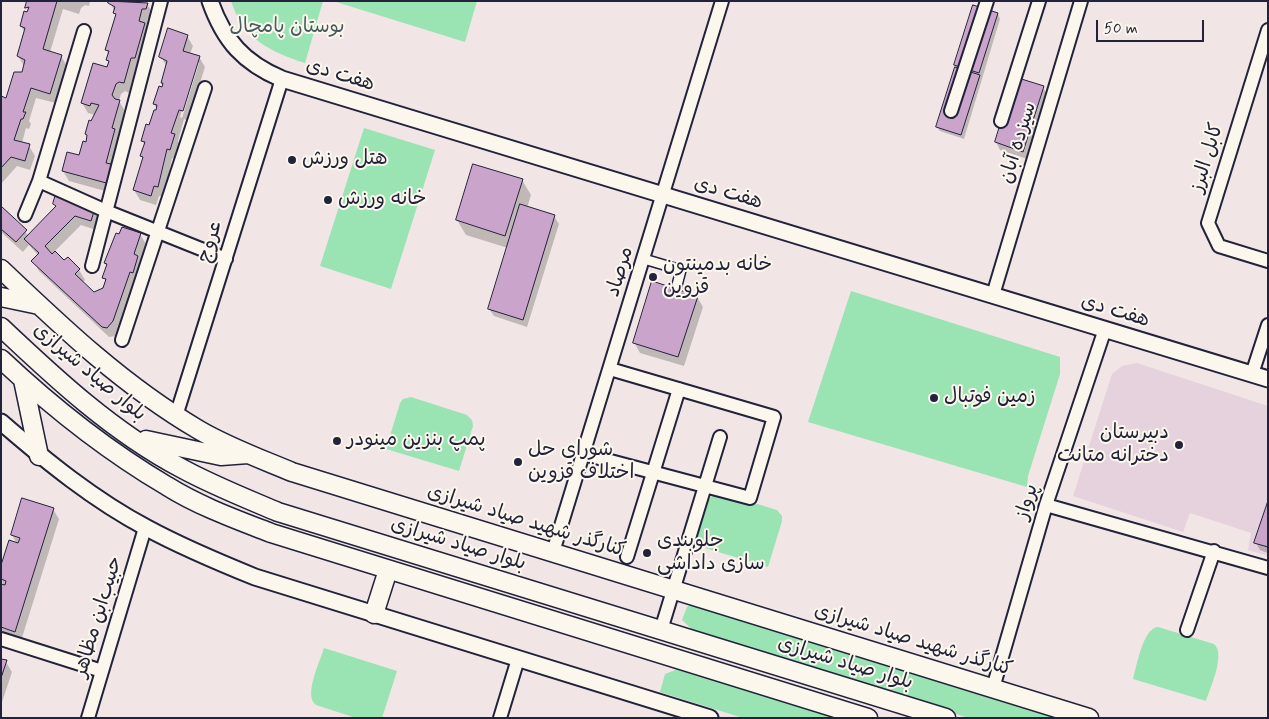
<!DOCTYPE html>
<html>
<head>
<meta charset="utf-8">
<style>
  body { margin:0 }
  #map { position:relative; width:1269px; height:719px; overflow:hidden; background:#f1e6e5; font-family:Mynerve,sans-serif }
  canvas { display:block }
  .frame { position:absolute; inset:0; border:2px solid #22223b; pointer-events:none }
  .scale { position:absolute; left:1096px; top:20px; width:108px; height:22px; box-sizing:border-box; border:2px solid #22223b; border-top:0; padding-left:6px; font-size:15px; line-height:18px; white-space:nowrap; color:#22223b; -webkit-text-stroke:4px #fbf7ec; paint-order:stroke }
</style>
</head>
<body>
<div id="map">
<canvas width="1269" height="719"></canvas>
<div class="frame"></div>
<div class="scale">50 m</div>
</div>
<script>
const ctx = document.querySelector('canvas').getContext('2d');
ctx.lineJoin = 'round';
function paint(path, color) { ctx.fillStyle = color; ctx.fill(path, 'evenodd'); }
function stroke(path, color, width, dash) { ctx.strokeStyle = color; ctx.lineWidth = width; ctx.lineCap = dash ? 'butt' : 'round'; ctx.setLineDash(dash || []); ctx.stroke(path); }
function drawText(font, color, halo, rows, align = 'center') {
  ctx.font = font + ' Mynerve,"Playpen Sans Arabic",sans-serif'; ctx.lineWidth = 4; ctx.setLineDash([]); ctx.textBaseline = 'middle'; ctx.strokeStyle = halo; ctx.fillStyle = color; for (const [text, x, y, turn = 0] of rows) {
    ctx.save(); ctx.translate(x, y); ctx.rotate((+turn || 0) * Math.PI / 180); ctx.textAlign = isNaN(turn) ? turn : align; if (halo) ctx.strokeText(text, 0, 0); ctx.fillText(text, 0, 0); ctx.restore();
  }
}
const built = new Path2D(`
  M1137,363L1268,406V556L1248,550L1251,533L1190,513L1183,532L1073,496L1112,374L1122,366Z`);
const green = new Path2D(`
  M231,1H323L305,63C271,52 243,39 231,1Z
  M333,1H477L465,42Z
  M364,128L435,150L391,289L320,266Z
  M851,291L1060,357V374L1028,476L1027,487L808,422Z
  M411,397L467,415L472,420L473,426L459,471L386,449L400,403L403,399Z
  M715,493H721L777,510L782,516V521L768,567L695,545L709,499Z
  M693,604L1067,718H969L697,634L682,620L687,607Z
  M1158,627L1214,644C1226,654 1210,688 1206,701L1133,679C1137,665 1143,628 1158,627Z
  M324,648L397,671L382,718H356L316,705C303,696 320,662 324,648Z
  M678,669L838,718H743L660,692L665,674Z`);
const shadow = new Path2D(`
  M29,1H90L89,6L85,5L81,8L79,14L63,9L50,52L61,56L67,66L56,103L36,98L29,121L31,124L29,129L26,128L22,143L29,146L35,156L30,170L17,166L1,184V98L7,99L23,74L24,66L18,56L25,33L21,26L29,11L27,8Z
  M110,1H139L147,4L153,14L151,19L148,18L146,27L150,34L140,68L137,67L129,93L125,91L121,94L119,101L125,111L118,136L120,140L116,194L69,181L63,171L80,156L88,138L86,134L95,115L88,113L82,103L109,63L107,50L117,18Z
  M998,14L1000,19L964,139L940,131L937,127L956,67L955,65Z
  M187,36L193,46L190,54L199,57L205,67L188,121L184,119L178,141L180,146L176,160L172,158L164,197L159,196L156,205L140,200L134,190L144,160L142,156L145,145L142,141L157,109L154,104L163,85L167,67L161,57ZM196,63H199L182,118L180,117Z
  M1043,88L1048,95L1027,159L1000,150L996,142Z
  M522,180L531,195L527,208L554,216L559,224L527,327L494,316L489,309L508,248L466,235L457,220Z
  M54,203L102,214L96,230L81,225L54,252L64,262L68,259L79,270L85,280L82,283L94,294H99L106,281L104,278L107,267L105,263L140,234L146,244L140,262L143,267L135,282L116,336L109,337L39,271L33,261L38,255L29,245L23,252L1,232V208L29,236L56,207Z
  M697,297L703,307L684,366L640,353L634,342Z
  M1268,505V553L1260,550L1256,543Z
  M53,509L59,519L21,641L1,635V586H3L1,569L17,544L12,535Z
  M1,660L6,662L12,672L1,705Z`);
const building = new Path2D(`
  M27,1H57L43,49L62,55L50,94L31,88L23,112H26L23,119H21L14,140L30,144L25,161L11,157L1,168V96L6,98L14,72H22L25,60L17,56L25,28L20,26L24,11L27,12L29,7L25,8Z
  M108,1L148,3L146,9H142L139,21L145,23L135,58H131L124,83L119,82L116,84L112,95L115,99L120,100L112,128L115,129L106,163L116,165L110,184L62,171L67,152L79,155L83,141L86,142L87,135L85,134L89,120L91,121L99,105L91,103L90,106L81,103L93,63L107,67L109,61L106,60L109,51L105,50L116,14L113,13L115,7L108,3Z
  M973,5L998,13L979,73L954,65Z
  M168,28L188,35L183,51L200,56L183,111L179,110L171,133L175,134L170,150L167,149L158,187L154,186L151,196L133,190L143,157L140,156L145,142L141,141L146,124L149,125L154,110H156L157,105L153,104L159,86L162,87L163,83H161L167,61L159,57Z
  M955,67L980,75L961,135L936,127Z
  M1015,77L1044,86L1023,152L995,142Z
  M473,164L523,179L505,236L456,220Z
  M57,190L97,202L91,221L75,216L45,246L52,254L55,251L64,260L68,257L80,269L75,274L94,292L103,288L106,279L102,278L107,264L104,263L116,233L119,234L122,227L141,233L134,254L138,256L133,273L130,272L113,321L107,328L102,327L31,261L39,253L24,239L56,206L53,204Z
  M520,204L555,215L523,320L488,309Z
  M1,206L27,230L16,242L1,229Z
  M652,281L698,296L678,357L633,343Z
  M22,498L54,508L15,632L1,627V584L5,585L6,581L1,579V565L9,540L18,543L20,538L11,535Z
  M1268,501V547L1254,543Z
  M1,659L7,660L1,678Z`);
const pedestrian = new Path2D(`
  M644,259L681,270L676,289`);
const minor = new Path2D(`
  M1268,30L1208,223L1219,246L1268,261
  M84,31L39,181L106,211L226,259
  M951,111L987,1
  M1001,121L1039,1
  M25,215L39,181
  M92,266L161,1
  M993,295L1081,1
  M122,340L205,88
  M1252,374L1268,325
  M176,416L282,79
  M584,454L750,498L774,417L610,369
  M1046,505L1268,568
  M553,552L722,1
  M627,557L679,389
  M661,630L720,437
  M1187,630L1214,551
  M1,639L102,671
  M993,688L1046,505L1105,329
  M88,718L145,528
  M500,718L518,659`);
const tertiary = new Path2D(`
  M210,1C224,41 244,63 282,79L1268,379
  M1,422C46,461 94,500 147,528C182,547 218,562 255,577L710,718`);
const secondary = new Path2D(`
  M1,269C63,328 124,386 199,430C228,447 261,459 292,472L1089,718
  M1,297L39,305
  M1,327C56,379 113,432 181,468C212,485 245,498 278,512L946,718
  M1,359C52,407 106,450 167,486C199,506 235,519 271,533L868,718
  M23,380L39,456
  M146,440L221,456L248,454
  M374,614L388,570`);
const markers = [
  [292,160,5,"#22223b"],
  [328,200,5,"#22223b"],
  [653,277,5,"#22223b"],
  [934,398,5,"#22223b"],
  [337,441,5,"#22223b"],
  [1179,445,5,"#22223b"],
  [518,462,5,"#22223b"],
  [647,553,5,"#22223b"]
];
const parkNames = [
  ["بوستان پامچال",287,28]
];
const streetNames = [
  ["هفت دی",340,76,17],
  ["سیزده آبان",1019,143,-73],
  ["کابل البرز",1208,158,-73],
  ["هفت دی",728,194,17],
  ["عروج",211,242,-73],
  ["مرصاد",621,272,-73],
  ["هفت دی",1115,312,17],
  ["بلوار صیاد شیرازی",89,373,40],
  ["پرواز",1028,502,-73],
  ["کنارگذر شهید صیاد شیرازی",526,522,17],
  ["بلوار صیاد شیرازی",458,545,17],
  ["حبیب‌ابن مظاهر",99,617,-73],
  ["کنارگذر شهید صیاد شیرازی",913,641,17],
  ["بلوار صیاد شیرازی",845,664,17]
];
const poiNames = [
  ["هتل ورزش",302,160],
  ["خانه ورزش",338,200],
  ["خانه بدمینتون",663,266],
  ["قزوین",663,289],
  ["زمین فوتبال",944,398],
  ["دبیرستان",1169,434,"right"],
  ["دخترانه متانت",1169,457,"right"],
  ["پمپ بنزین مینودر",347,441],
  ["شورای حل",528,451],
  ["اختلاف قزوین",528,474],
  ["جلوبندی",657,542],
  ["سازی داداشی",657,565]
];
paint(built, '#e6d2dd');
paint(green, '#9ae3b3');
paint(shadow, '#0003');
paint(building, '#cba4cb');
stroke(building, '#22223b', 1);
stroke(pedestrian, '#22223b', 12);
stroke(minor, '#22223b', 16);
stroke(tertiary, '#22223b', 19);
stroke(secondary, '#22223b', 21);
stroke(pedestrian, '#fbf7ec', 9);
stroke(minor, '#fbf7ec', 12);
stroke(tertiary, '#fbf7ec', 15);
stroke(secondary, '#fbf7ec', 18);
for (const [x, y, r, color] of markers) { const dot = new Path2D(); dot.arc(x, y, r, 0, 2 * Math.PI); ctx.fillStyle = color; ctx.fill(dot); stroke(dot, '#fbf7ec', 2); }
drawText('20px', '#465c5f', '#fbf7ec', parkNames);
drawText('20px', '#22223b', '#fbf7ec', streetNames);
drawText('20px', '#22223b', '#fbf7ec', poiNames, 'left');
</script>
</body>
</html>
